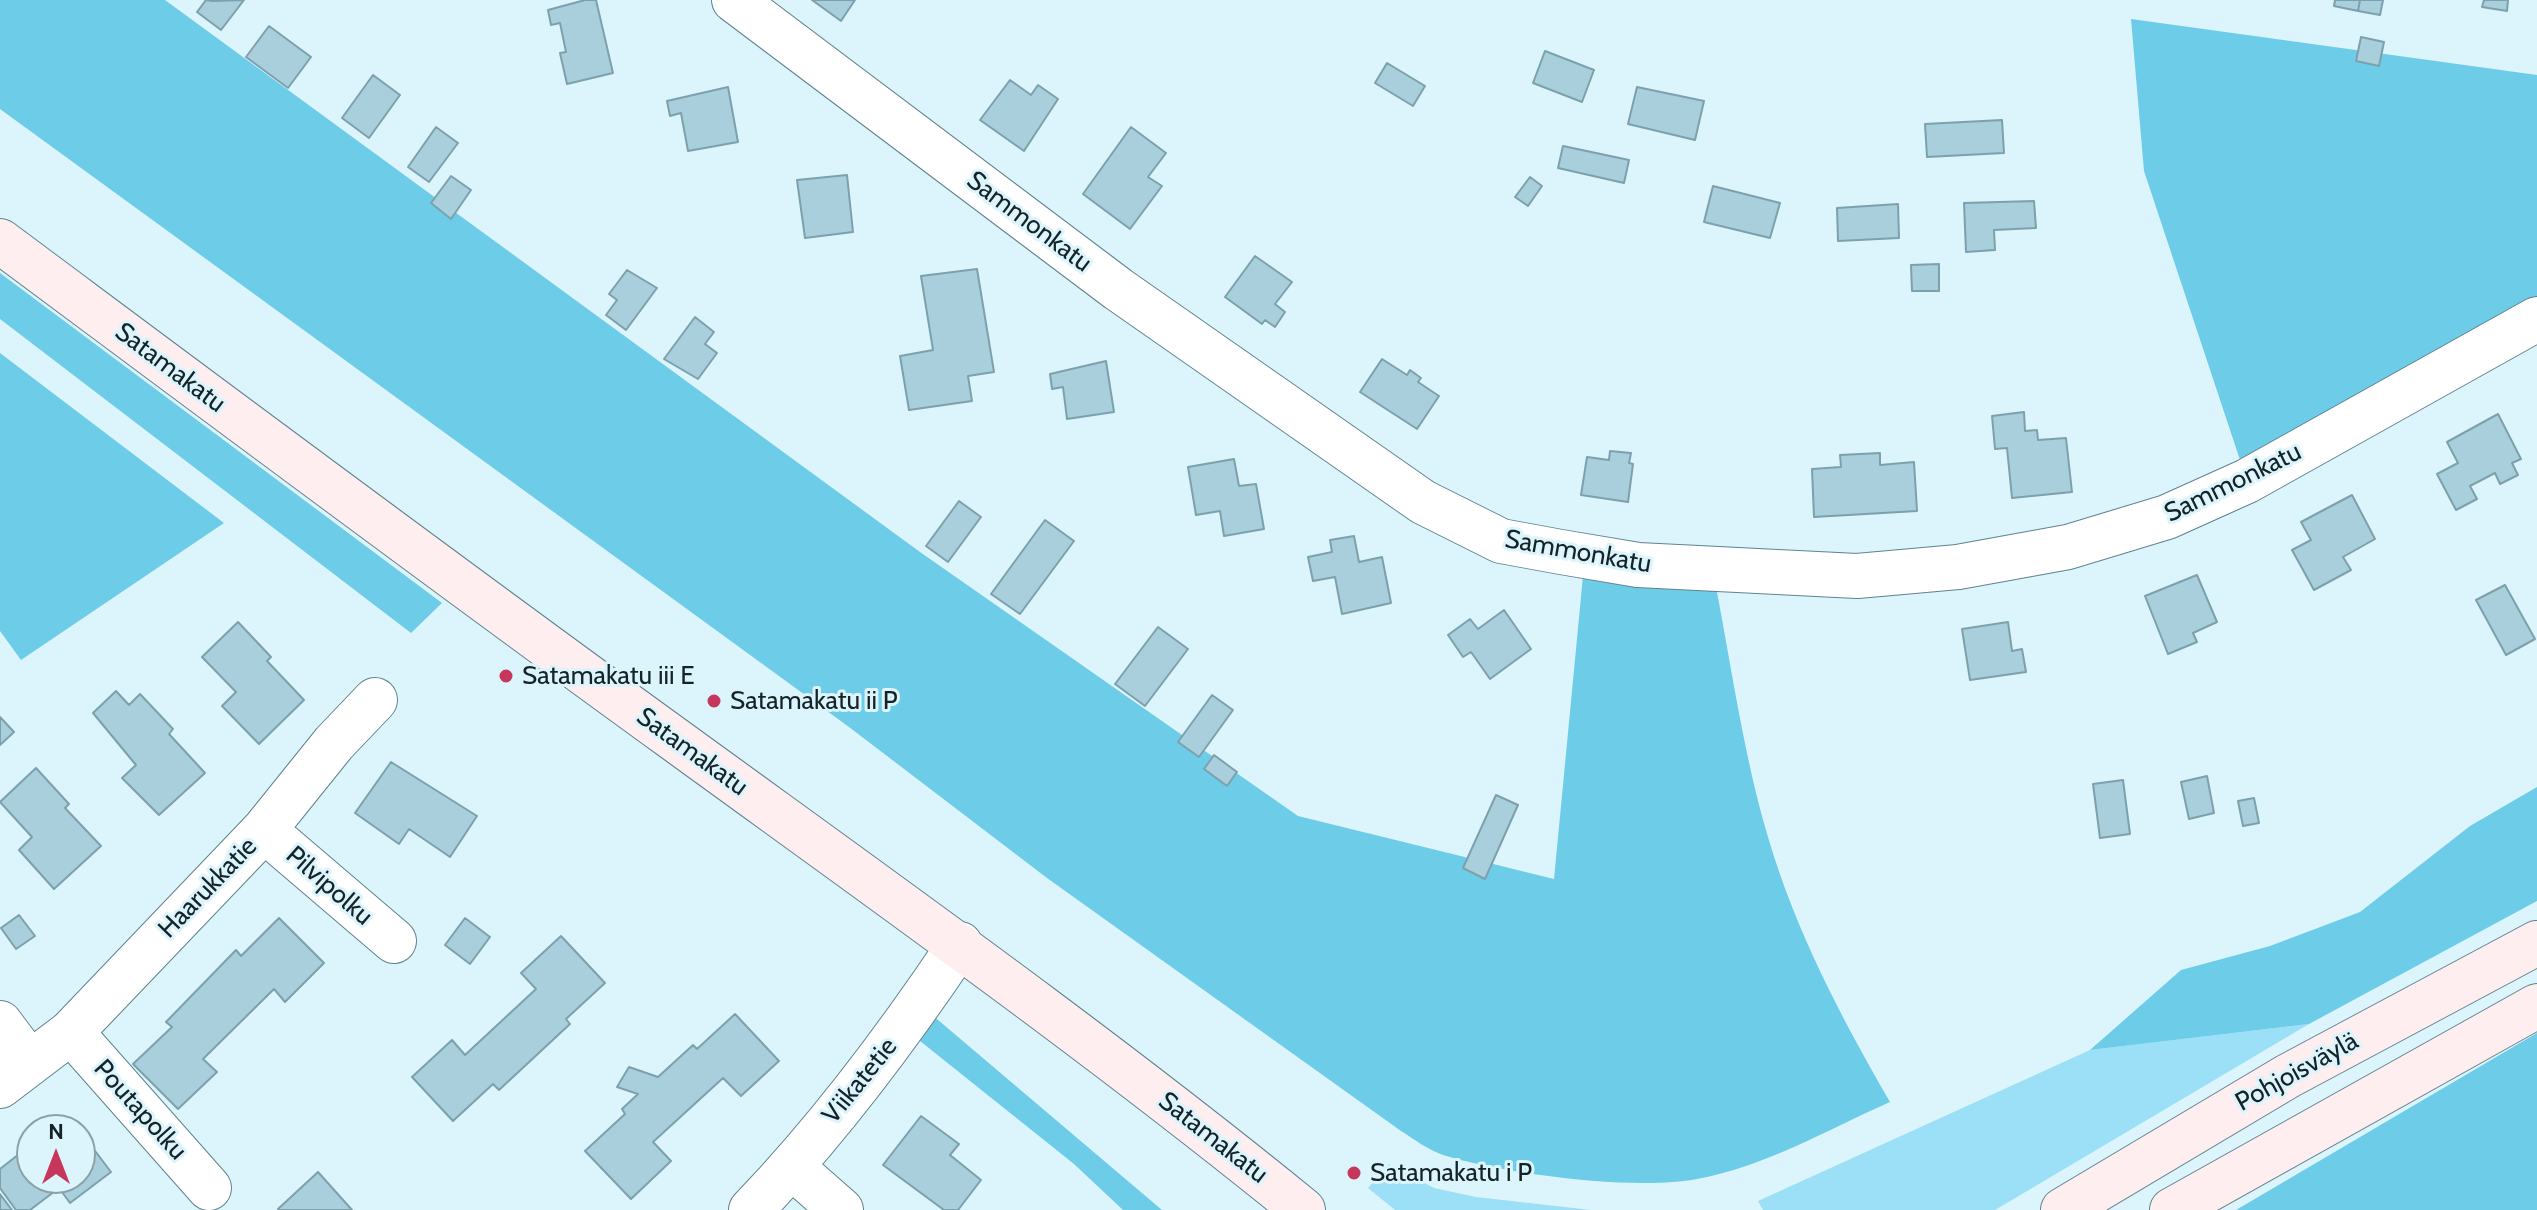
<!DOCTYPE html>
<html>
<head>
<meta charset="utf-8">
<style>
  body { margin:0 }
  #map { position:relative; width:2537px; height:1210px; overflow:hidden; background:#dcf4fb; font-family:Cabin,sans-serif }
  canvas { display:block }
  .north { position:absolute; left:16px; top:1114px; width:80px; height:80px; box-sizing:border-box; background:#dcf4fb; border:2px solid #8ca0a7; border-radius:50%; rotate:0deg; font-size:22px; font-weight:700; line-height:32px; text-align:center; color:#142328 }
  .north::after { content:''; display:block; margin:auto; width:28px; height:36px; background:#c7375b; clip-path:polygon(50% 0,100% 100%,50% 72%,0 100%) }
</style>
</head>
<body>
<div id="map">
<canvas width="2537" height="1210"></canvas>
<div class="north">N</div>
</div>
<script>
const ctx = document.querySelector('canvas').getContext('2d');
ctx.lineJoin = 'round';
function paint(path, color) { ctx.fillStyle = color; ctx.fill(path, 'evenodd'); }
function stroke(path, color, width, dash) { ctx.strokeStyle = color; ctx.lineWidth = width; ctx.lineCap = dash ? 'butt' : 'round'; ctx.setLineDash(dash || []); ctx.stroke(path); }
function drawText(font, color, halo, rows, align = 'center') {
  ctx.font = font + ' Cabin,sans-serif'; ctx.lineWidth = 6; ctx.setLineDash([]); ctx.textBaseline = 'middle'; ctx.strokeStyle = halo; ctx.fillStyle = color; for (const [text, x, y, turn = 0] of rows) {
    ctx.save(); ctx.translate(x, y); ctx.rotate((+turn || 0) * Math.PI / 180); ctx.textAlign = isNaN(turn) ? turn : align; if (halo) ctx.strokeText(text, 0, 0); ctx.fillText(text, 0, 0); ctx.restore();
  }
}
const green = new Path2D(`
  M2309,1024L1995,1210H1763L1758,1201L2090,1050Z
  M1389,1164L1434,1188L1476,1197L1591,1210H1395L1368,1188Z`);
const forest = new Path2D(`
  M0,0H165L920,552L1298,816L1554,879L1583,576L1716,587C1732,670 1744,756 1768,837C1796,932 1841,1017 1890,1102C1829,1129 1764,1167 1697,1179C1635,1191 1505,1174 1443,1155C1428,1150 1414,1139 1401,1131L1047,878L849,727L0,109Z
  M2131,19L2537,75V300L2241,463L2144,171Z
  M0,273L442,603L411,633L0,319Z
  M0,353L224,523L21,660L0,631Z
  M2537,787V901L2309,1024L2090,1050L2181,970L2270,946L2360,912L2470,826Z
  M931,1014L1162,1210H1123L1074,1164L915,1037Z
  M2537,1033V1210H2236Z`);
const building = new Path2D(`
  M206,0L212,1L244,0L221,30L197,12Z
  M585,0H596L613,73L567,84L560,53L566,52L560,23L551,25L548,10Z
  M812,0H855L841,21Z
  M2335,0H2360L2358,11L2334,6Z
  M2360,0H2383L2380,15L2358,11Z
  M2484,0H2508L2507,11L2482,7Z
  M269,26L311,57L288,88L246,57Z
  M2361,37L2384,42L2379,66L2356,61Z
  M1545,51L1594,70L1582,102L1533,83Z
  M1387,63L1425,86L1413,106L1375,83Z
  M373,75L400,95L369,138L342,118Z
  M1010,80L1031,95L1038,85L1058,99L1024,151L980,120Z
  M728,87L738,142L688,151L681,113L670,116L667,101Z
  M1637,87L1704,101L1695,140L1628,124Z
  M2002,120L2004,153L1927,157L1925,124Z
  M436,127L458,143L429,182L408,167Z
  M1131,127L1166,153L1148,177L1162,186L1130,229L1083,194Z
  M1563,146L1629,160L1624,183L1558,168Z
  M847,175L853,232L805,238L797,180Z
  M451,176L471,190L451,219L431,203Z
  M1530,177L1542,186L1528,206L1515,197Z
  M1713,186L1780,203L1770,238L1704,222Z
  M2034,201L2036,228L1994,230L1995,250L1966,252L1964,203Z
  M1898,204L1899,238L1838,241L1837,208Z
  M1255,256L1292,282L1275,304L1285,312L1275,327L1265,320L1262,324L1225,297Z
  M1939,264V291H1912L1911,265Z
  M977,269L994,372L968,376L972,401L909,410L900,356L933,350L921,276Z
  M627,270L657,288L626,330L606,315L617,300L609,294Z
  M695,317L714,332L705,344L717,353L698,379L664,359Z
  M1382,359L1407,375L1410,370L1421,378L1418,382L1439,396L1417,429L1360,392Z
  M1106,361L1114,412L1067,419L1063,387L1052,389L1050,374Z
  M2024,412L2025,431L2037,430L2038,440L2066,438L2072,492L2012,498L2007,448L1995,449L1992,416Z
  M2498,414L2521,459L2512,463L2518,475L2500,484L2495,473L2470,486L2477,499L2456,510L2437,474L2458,463L2447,442Z
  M1610,451L1631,453L1629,463L1633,464L1628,502L1581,495L1587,457L1609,460Z
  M1880,453V465L1914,462L1917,511L1814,517L1812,469L1841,467L1840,455Z
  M1234,459L1239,486L1256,484L1264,529L1224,536L1220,511L1196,515L1188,467Z
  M2352,495L2375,539L2343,557L2351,570L2314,590L2292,550L2311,540L2301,522Z
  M959,501L981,517L948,562L926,546Z
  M1045,520L1074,541L1020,614L991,594Z
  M1354,536L1359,562L1382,557L1391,603L1342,614L1335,577L1313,581L1308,557L1332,552L1330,540Z
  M2197,575L2217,622L2193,633L2197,642L2168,654L2145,596Z
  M2505,585L2535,639L2506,655L2476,600Z
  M1504,610L1531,649L1490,679L1471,652L1463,657L1448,635L1470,619L1478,629Z
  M238,622L271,657L267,661L304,700L259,744L222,706L236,692L202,657Z
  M2008,622L2012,651L2022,649L2026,672L1970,680L1962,629Z
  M1158,627L1188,649L1145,706L1115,684Z
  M116,691L129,705L140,694L173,729L169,734L205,773L159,815L122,778L136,765L93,713Z
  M1212,695L1233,710L1199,757L1178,742Z
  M0,717L14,732L0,745Z
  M1214,755L1237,772L1227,786L1204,769Z
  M391,762L477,816L450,857L409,829L399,844L355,813Z
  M36,768L69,804L65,808L101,846L54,889L19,850L32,837L0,802Z
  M2207,776L2214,813L2189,819L2181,782Z
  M2123,780L2130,834L2100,838L2093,784Z
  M1496,795L1518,805L1485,879L1463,868Z
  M2254,798L2259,823L2243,826L2238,801Z
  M19,915L35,936L16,949L1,928Z
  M279,918L324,963L285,1002L274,989L203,1059L217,1072L178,1109L133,1064L172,1027L166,1022L236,950L241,956Z
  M465,918L490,937L470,964L445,945Z
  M561,936L605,983L566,1019L570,1024L499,1090L493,1084L453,1121L412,1077L452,1040L465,1055L536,989L521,973Z
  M735,1014L779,1061L741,1096L723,1078L653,1142L671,1161L631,1199L585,1151L625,1114L622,1109L638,1094L617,1087L629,1067L658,1077L693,1045L697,1049Z
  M921,1116L959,1144L950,1155L981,1180L958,1210H944L883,1165Z
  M80,1131L111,1172L70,1203L59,1188L30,1210H16L0,1188V1169L28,1147L32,1153V1178H80Z
  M318,1172L352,1210H279L278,1209Z
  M0,1194L12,1210H0Z`);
const street = new Path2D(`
  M734,0L1118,289L1423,502L1501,541L1561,552L1638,565L1857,576L1958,567L2068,547L2167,517L2247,481L2537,319
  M264,830L394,941
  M0,1023L30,1063
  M71,1032L209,1188
  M0,1086L71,1032L264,830L334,743L375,700
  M792,1167L841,1210
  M751,1210C829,1129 897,1038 960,944`);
const secondary = new Path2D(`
  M0,241C223,407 445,573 670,736C883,891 1098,1043 1303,1210
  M2063,1210L2288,1076L2537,943
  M2172,1210L2537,1006`);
const markers = [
  [506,676,8,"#c7375b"],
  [714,701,8,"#c7375b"],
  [1354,1173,8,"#c7375b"]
];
const streetNames = [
  ["Sammonkatu",1029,222,37],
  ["Satamakatu",170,368,37],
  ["Sammonkatu",2233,483,-26],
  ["Sammonkatu",1578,552,10],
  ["Satamakatu",692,752,36],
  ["Pilvipolku",329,886,41],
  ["Haarukkatie",208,888,-46],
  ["Pohjoisväylä",2297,1072,-29],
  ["Viikatetie",860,1081,-51],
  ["Poutapolku",140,1110,48],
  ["Satamakatu",1213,1138,38]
];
const poiNames = [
  ["Satamakatu iii E",522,676],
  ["Satamakatu ii P",730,701],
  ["Satamakatu i P",1370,1173]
];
paint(green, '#9be0f6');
paint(forest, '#6dcce8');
paint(building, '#a8cfdb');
stroke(building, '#7ca1ad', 2);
stroke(street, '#5f838f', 46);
stroke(secondary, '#5f838f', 46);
stroke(street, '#fff', 44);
stroke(secondary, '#feeef0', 44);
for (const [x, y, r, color] of markers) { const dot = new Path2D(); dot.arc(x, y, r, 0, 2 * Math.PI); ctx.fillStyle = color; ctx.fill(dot); stroke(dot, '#dcf4fb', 3); }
drawText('26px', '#142328', '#dcf4fb', streetNames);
drawText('26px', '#142328', '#dcf4fb', poiNames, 'left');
</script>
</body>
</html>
